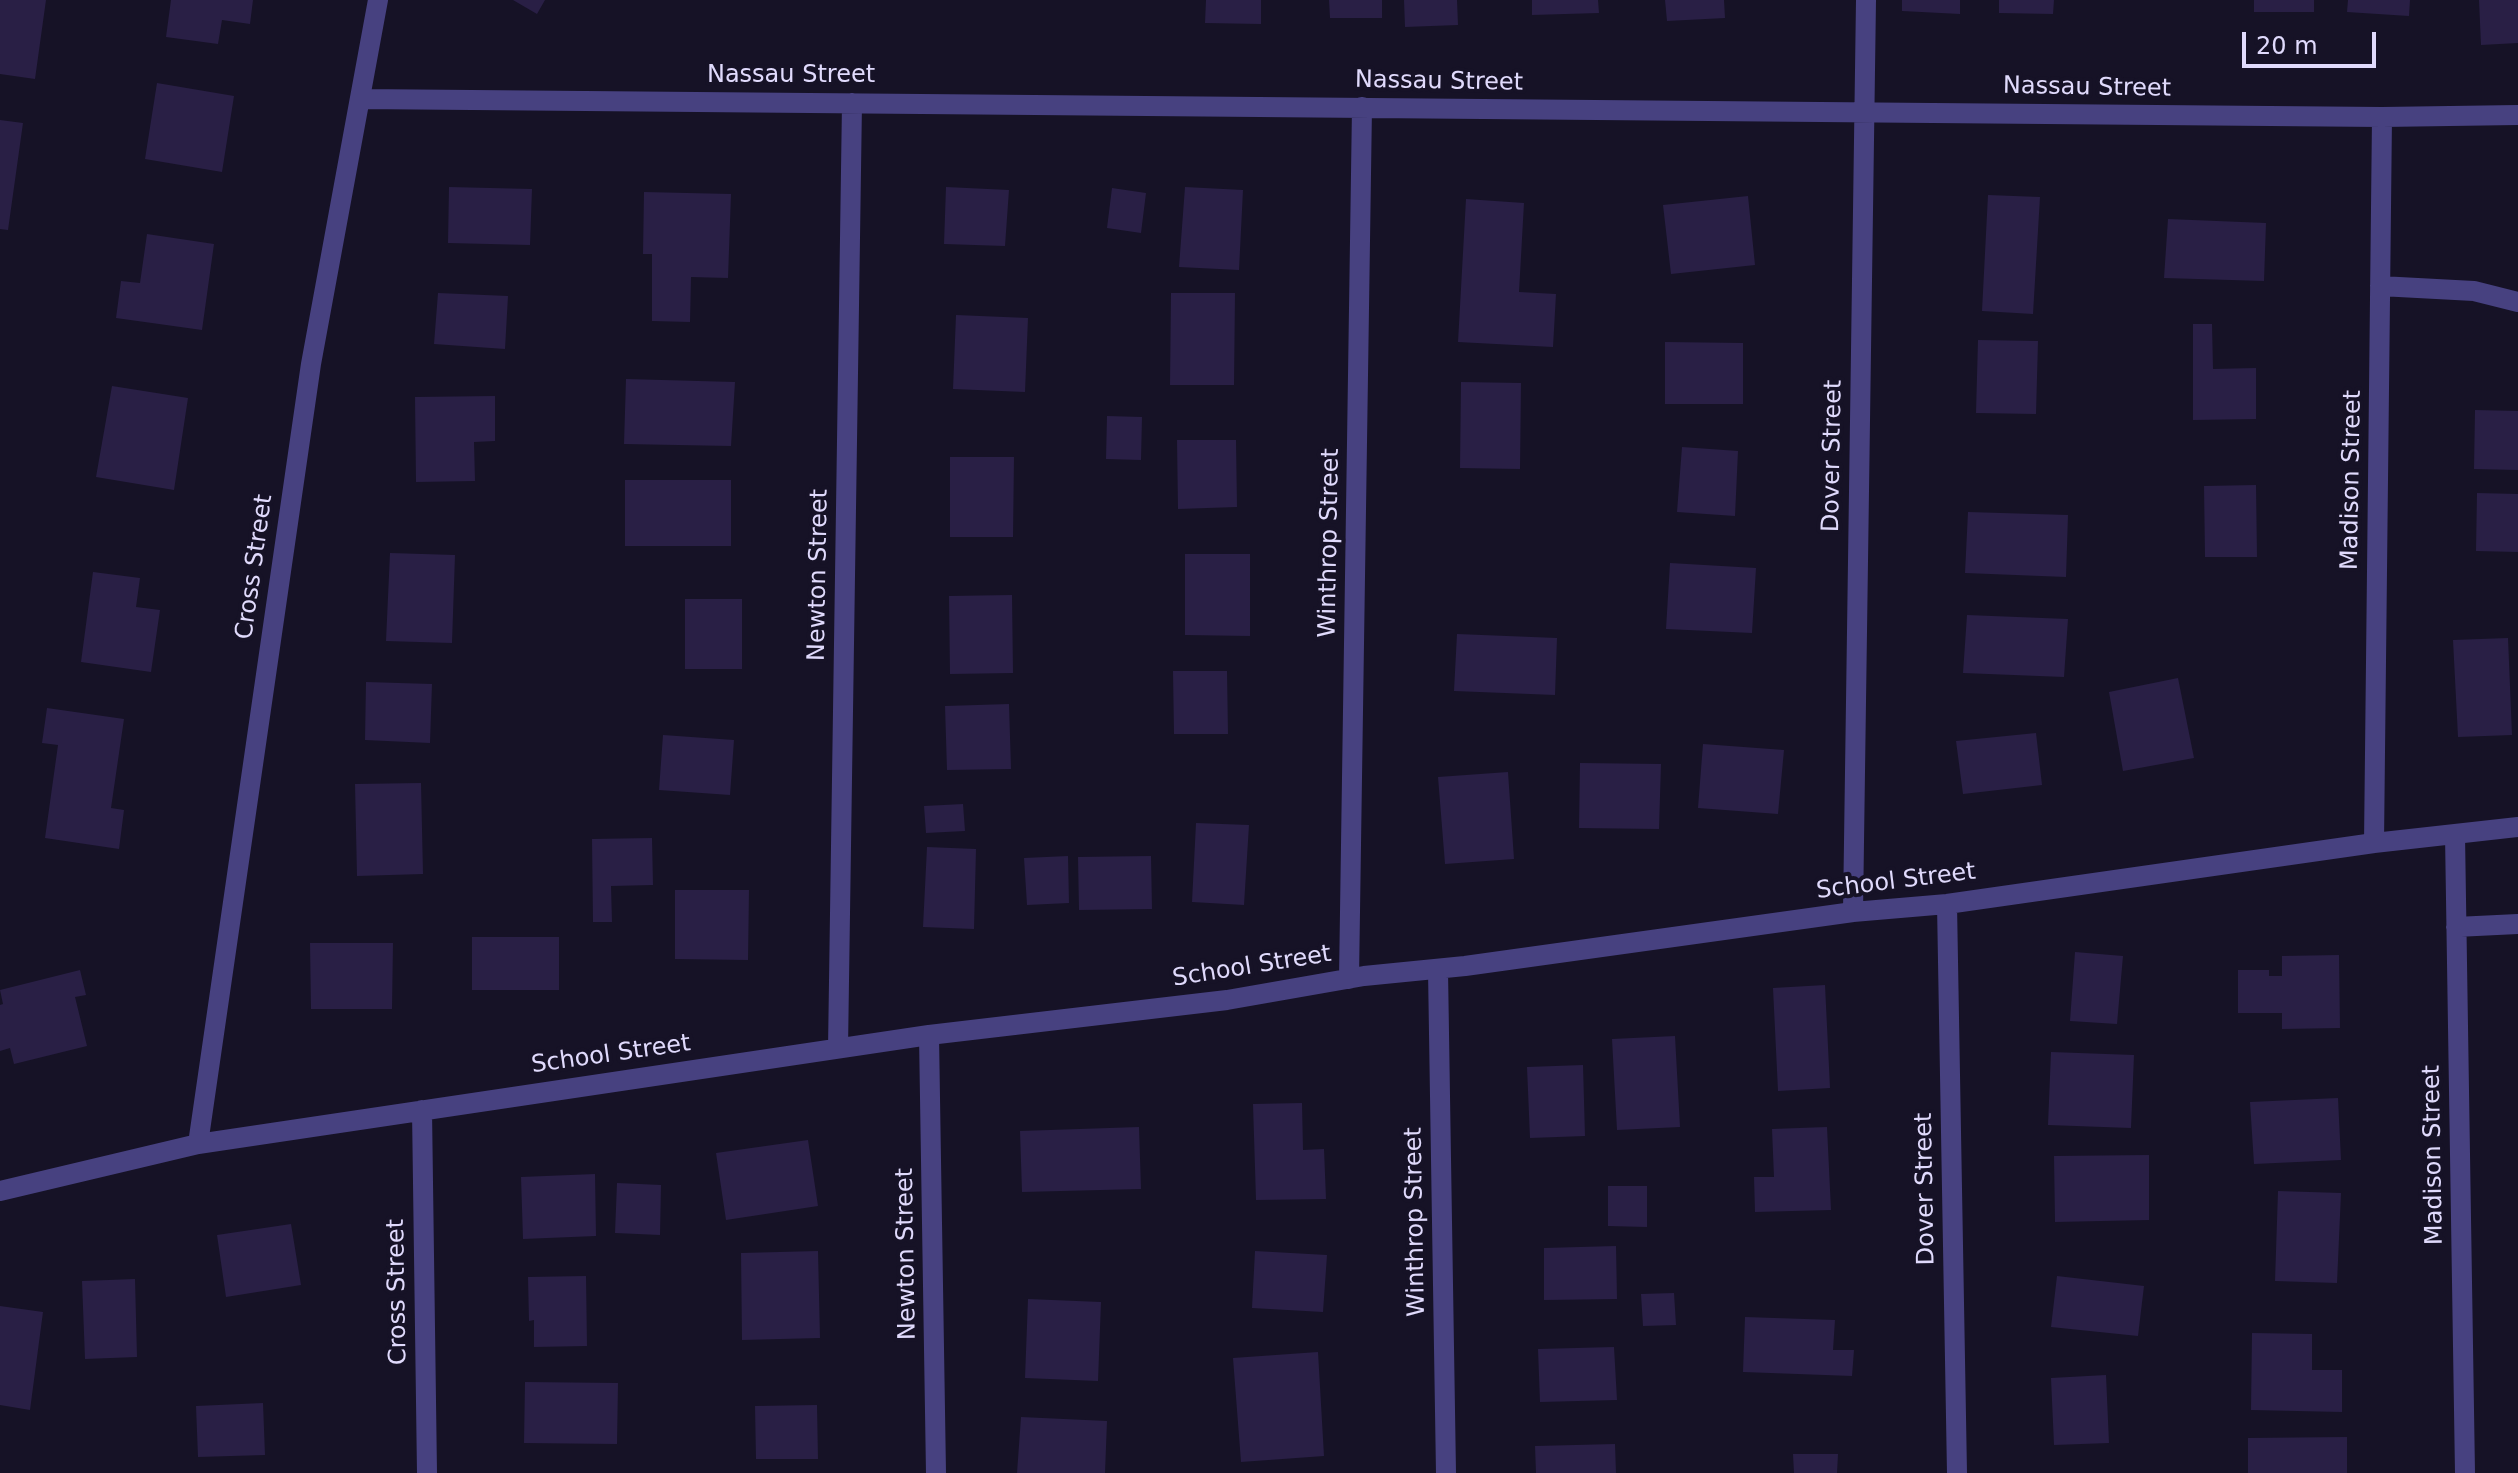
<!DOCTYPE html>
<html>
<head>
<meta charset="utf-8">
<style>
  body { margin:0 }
  #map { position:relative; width:2518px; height:1473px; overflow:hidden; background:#161226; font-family:"DejaVu Sans",sans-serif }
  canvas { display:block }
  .scale { position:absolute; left:2242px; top:32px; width:134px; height:36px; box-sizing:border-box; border:4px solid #e0dafc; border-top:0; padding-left:10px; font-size:24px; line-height:28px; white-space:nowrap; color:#e0dafc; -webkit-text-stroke:6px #161226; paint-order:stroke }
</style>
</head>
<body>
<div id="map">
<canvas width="2518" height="1473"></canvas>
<div class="scale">20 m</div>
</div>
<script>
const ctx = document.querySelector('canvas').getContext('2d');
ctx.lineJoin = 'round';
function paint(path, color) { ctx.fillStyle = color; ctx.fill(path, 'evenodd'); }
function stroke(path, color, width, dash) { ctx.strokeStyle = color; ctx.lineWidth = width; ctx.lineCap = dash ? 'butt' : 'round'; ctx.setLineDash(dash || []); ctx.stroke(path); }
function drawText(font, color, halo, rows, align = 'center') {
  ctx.font = font + ' "DejaVu Sans",sans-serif'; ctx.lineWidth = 8; ctx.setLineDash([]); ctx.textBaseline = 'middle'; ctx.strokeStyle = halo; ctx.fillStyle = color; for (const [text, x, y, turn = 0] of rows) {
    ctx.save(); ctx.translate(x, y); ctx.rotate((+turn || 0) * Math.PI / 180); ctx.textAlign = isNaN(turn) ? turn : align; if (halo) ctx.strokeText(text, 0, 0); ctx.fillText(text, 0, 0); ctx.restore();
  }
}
const building = new Path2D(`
  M0,0H46L35,79L0,74Z
  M171,0H253L250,24L222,20L218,44L166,37Z
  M513,0H545L537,14Z
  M1206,0H1261V24L1205,23Z
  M1329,0H1382V18H1330Z
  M1404,0H1457L1458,25L1405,27Z
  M1532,0H1598L1599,13L1532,15Z
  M1665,0H1724L1725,18L1667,21Z
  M1902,0H1960V14L1902,11Z
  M1999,0H2054L2053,14L1999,13Z
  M2254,0H2314V12H2254Z
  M2348,0H2410L2409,16L2347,12Z
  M2479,0H2518V43L2481,45Z
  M157,83L234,96L222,172L145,159Z
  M0,120L23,123L8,230L0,229Z
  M449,187L532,189L530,245L448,243Z
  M946,187L1009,190L1005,246L944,244Z
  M1185,187L1243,190L1239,270L1179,267Z
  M1112,188L1146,193L1141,233L1107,228Z
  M644,192L731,194L728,278L691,277L690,322L652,321V254H643Z
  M1988,195L2040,197L2033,314L1982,311Z
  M1748,196L1755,265L1671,274L1663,205Z
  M1466,199L1524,203L1519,292L1556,294L1553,347L1458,342Z
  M2168,219L2266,223L2264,281L2164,278Z
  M147,234L214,244L202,330L116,318L121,281L140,283Z
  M438,293L508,296L505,349L434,344Z
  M1171,293H1235L1234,385H1170Z
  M956,315L1028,318L1025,392L953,389Z
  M2193,324H2212L2213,369L2256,368V419L2193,420Z
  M1978,340L2038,341L2036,414L1976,413Z
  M1665,342L1743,343V404H1665Z
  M626,379L735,382L731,446L624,444Z
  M1461,382L1521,383L1520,469L1460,468Z
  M112,386L188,398L174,490L96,477Z
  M495,396V441L474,442L475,481L416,482L415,397Z
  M2475,410L2518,411V470L2474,469Z
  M1107,416L1142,417L1141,460L1106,459Z
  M1177,440H1236L1237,507L1178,509Z
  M1682,447L1738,451L1735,516L1677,512Z
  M950,457H1014L1013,537H950Z
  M625,480H731V546H625Z
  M2256,485L2257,557H2205L2204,486Z
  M2477,493L2518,494V552L2476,551Z
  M1968,512L2068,515L2066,577L1965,573Z
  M390,553L455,555L452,643L386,641Z
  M1185,554H1250V636L1185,635Z
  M1670,563L1756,568L1752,633L1666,629Z
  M93,572L140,578L136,607L160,610L151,672L81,662Z
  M1012,595L1013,673L950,674L949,596Z
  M685,599H742V669H685Z
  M1967,615L2068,619L2064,677L1963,673Z
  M1457,634L1557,638L1555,695L1454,691Z
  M2508,638L2512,735L2458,737L2453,640Z
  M1173,671H1227L1228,734H1174Z
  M2178,678L2194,758L2123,771L2109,692Z
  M366,682L432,684L430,743L365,740Z
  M1009,704L1011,769L947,770L945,706Z
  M47,708L124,719L111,808L124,810L119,849L45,838L58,745L42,743Z
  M2036,733L2042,785L1963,794L1956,741Z
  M663,735L734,740L730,795L659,790Z
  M1703,744L1784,750L1778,814L1698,808Z
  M1580,763L1661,764L1659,829L1579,828Z
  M1508,772L1514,859L1445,864L1438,777Z
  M421,783L423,874L357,876L355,784Z
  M963,804L965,831L926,833L924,806Z
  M1196,823L1249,825L1244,905L1192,902Z
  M652,838L653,885L611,886L612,922H593L592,839Z
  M927,847L976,849L974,929L923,927Z
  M1068,856L1069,903L1027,905L1024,858Z
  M1151,856L1152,909L1079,910L1078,857Z
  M675,890H749L748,960L675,959Z
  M472,937H559V990H472Z
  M310,943H393L392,1009H311Z
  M2075,952L2123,956L2117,1024L2070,1021Z
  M2339,955L2340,1028L2282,1029V1013H2238V970H2269V976H2282V956Z
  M80,970L86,995L75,997L87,1046L14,1064L10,1048L0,1051V1005L3,1004L0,990Z
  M1825,985L1830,1088L1778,1091L1773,988Z
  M1675,1036L1680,1127L1617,1130L1612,1039Z
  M2051,1052L2134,1055L2131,1128L2048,1125Z
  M1583,1065L1585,1136L1530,1138L1527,1067Z
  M2338,1098L2341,1160L2254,1164L2250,1102Z
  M1302,1103L1303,1150L1324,1149L1326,1199L1256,1200L1253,1104Z
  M1139,1127L1141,1189L1022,1192L1020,1131Z
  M1827,1127L1831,1210L1755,1212L1754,1177H1774L1772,1129Z
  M808,1140L818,1206L726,1220L716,1153Z
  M2149,1155V1220L2055,1222L2054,1156Z
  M595,1174L596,1236L523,1239L521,1177Z
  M617,1183L661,1185L660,1235L615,1233Z
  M1608,1186H1647V1227L1608,1226Z
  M2278,1191L2341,1193L2337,1283L2275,1281Z
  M291,1224L301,1285L226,1297L217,1235Z
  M1616,1246L1617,1299L1544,1300V1248Z
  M818,1251L820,1338L742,1340L741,1253Z
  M1255,1251L1327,1255L1323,1312L1252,1308Z
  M586,1276L587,1346L534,1347V1320L529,1321L528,1277Z
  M2057,1276L2144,1286L2138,1336L2051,1327Z
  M135,1279L137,1357L85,1359L82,1281Z
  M1674,1293L1676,1325L1643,1326L1641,1294Z
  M1028,1299L1101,1302L1098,1381L1025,1378Z
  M0,1306L43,1312L30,1410L0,1405Z
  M1745,1317L1835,1320L1833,1350H1854L1852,1376L1743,1372Z
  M2252,1333L2312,1334V1370H2342V1412L2251,1410Z
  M1614,1347L1617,1400L1540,1402L1538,1349Z
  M1318,1352L1324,1456L1241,1462L1233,1358Z
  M2106,1375L2109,1443L2054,1445L2051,1378Z
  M525,1382L618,1383L617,1444L524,1443Z
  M263,1403L265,1455L198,1457L196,1406Z
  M817,1405L818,1459H756L755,1406Z
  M1021,1417L1107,1421L1105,1473H1017Z
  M2347,1437V1473H2248V1438Z
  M1615,1444L1616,1473H1536L1535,1446Z
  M1793,1454H1838L1837,1473H1794Z`);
const minor = new Path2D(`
  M360,99L2382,117L2518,115
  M2380,286L2474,291L2518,302
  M2455,835L2465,1473
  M2374,843L2382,117
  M1947,904L1957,1473
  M1853,912L1866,0
  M2456,927L2518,924
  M1438,970L1446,1473
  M1349,979L1362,107
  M929,1035L936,1473
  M838,1048L852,103
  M422,1110L427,1473
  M198,1144L311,364L378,0
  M0,1191L198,1144L929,1035L1227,1000L1364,976L1465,966L1853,912L1947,904L2374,843L2518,827`);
const streetNames = [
  ["Nassau Street",791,76],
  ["Nassau Street",1439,82,1],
  ["Nassau Street",2087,88,1],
  ["Dover Street",1833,456,-89],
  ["Madison Street",2352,480,-89],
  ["Winthrop Street",1330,543,-89],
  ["Cross Street",255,567,-82],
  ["Newton Street",819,575,-89],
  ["School Street",1896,882,-7],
  ["School Street",1252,967,-9],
  ["School Street",611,1055,-8],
  ["Madison Street",2434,1155,-91],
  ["Dover Street",1926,1189,-91],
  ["Winthrop Street",1416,1222,-91],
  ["Newton Street",907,1254,-91],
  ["Cross Street",398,1292,-91]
];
paint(building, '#291f45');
stroke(minor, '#474180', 20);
drawText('24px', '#e0dafc', '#161226', streetNames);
</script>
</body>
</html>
